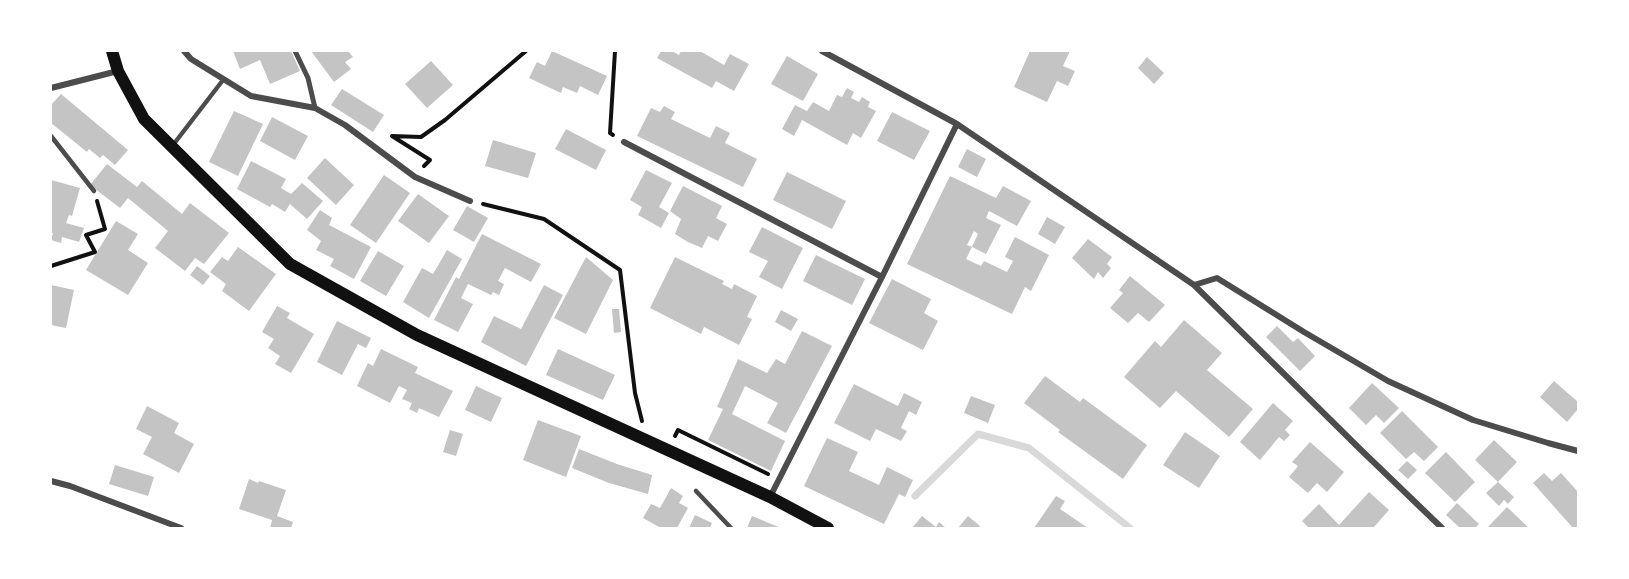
<!DOCTYPE html>
<html>
<head>
<meta charset="utf-8">
<style>
  body { margin:0 }
  #map { position:relative; width:1629px; height:579px; overflow:hidden; background:#fff; font-family:Overpass,sans-serif }
  canvas { display:block }
  .frame { position:absolute; inset:0; border:52px solid #fff; pointer-events:none }
</style>
</head>
<body>
<div id="map">
<canvas width="1629" height="579"></canvas>
<div class="frame"></div>
</div>
<script>
const ctx = document.querySelector('canvas').getContext('2d');
ctx.lineJoin = 'round';
function stroke(path, color, width, dash) { ctx.strokeStyle = color; ctx.lineWidth = width; ctx.lineCap = dash ? 'butt' : 'round'; ctx.setLineDash(dash || []); ctx.stroke(path); }
function paint(path, color) { ctx.fillStyle = color; ctx.fill(path, 'evenodd'); }
const stream = new Path2D(`
  M915,496L978,434L1029,448L1130,528`);
const building = new Path2D(`
  M233,51H291L300,71L270,84L260,60L240,69Z
  M311,51H348L353,57L345,62L351,69L334,82Z
  M552,51L607,76L598,95L580,86L577,93L563,87L561,93L529,78L537,62L545,66Z
  M661,51H672L679,55L681,51H700L724,65L730,54L749,64L734,91L716,81L712,88L657,58Z
  M1030,51H1070L1063,66L1075,71L1068,86L1057,81L1047,102L1014,87Z
  M787,56L818,74L803,101L771,84Z
  M1147,57L1164,73L1154,84L1138,68Z
  M431,61L453,85L427,108L405,84Z
  M847,88L854,92L851,98L859,102L862,97L870,102L868,107L876,111L861,138L853,133L847,145L802,120L794,136L782,129L795,105L807,111L813,102L829,111L837,95L842,97Z
  M342,89L384,115L373,132L331,105Z
  M61,94L128,150L115,165L103,155L100,158L89,149L87,152L51,123V105Z
  M664,106L675,112L671,119L710,138L716,126L730,133L725,143L757,159L743,187L637,136L651,108L660,112Z
  M234,111L263,124L238,176L209,162Z
  M892,112L930,131L914,160L877,141Z
  M272,117L308,136L295,160L260,141Z
  M566,129L606,150L596,170L555,149Z
  M493,140L536,153L528,178L485,166Z
  M967,149L986,159L977,177L958,167Z
  M325,158L354,185L336,205L307,178Z
  M251,161L286,179L281,188L291,194L302,183L323,201L307,219L290,204L285,212L272,204L270,207L237,189Z
  M107,164L137,187L142,181L182,214L190,203L229,233L204,264L195,258L185,271L155,248L168,231L128,198L120,208L90,185Z
  M646,170L672,183L659,207L669,213L661,228L638,215L642,207L630,200Z
  M787,172L846,201L832,229L773,200Z
  M384,175L410,193L376,243L350,225Z
  M950,176L996,198L1003,186L1031,201L1017,226L989,211L986,218L1001,225L986,254L972,247L978,234L974,231L967,245L972,247L966,259L981,266L984,261L1007,272L1013,261L1005,257L1015,237L1049,255L1031,291L1025,287L1012,314L907,264Z
  M51,180L80,188L72,216L69,215L66,223L84,228L79,242L62,237L61,243L51,240L53,233H51Z
  M683,186L722,206L716,218L727,224L718,241L708,236L702,248L688,242L675,234L681,219L670,211Z
  M418,194L449,216L429,243L398,221Z
  M467,206L488,218L474,242L453,230Z
  M320,210L332,218L329,225L371,247L354,279L330,266L334,259L316,250L321,241L307,230Z
  M1047,217L1065,227L1055,244L1038,234Z
  M116,221L138,234L128,250L148,263L128,295L86,270Z
  M762,227L803,248L782,289L759,277L768,261L749,252Z
  M482,234L541,264L531,282L505,268L498,281L504,284L499,295L493,292L491,295L468,284L461,298L473,304L458,332L434,320L456,277L459,279Z
  M1088,239L1112,257L1107,264L1111,268L1103,278L1098,272L1094,279L1072,258Z
  M238,247L276,274L249,311L222,291L226,284L210,272L222,257L228,261Z
  M447,250L462,259L429,318L403,302L422,268L433,274Z
  M378,251L404,266L386,296L360,281Z
  M816,255L865,279L852,305L803,281Z
  M586,257L613,280L586,334L554,318Z
  M675,257L724,281L722,284L732,289L734,284L757,296L747,317L752,319L739,345L704,327L701,334L650,308Z
  M197,266L210,276L203,285L190,275Z
  M1130,276L1165,305L1149,322L1138,313L1128,323L1110,308L1123,293L1119,290Z
  M892,279L931,299L924,313L938,321L923,350L869,323Z
  M51,285L74,290L66,328L51,325Z
  M544,285L563,295L526,366L481,342L494,316L521,329Z
  M277,306L290,313L287,318L314,334L291,373L275,364L280,356L268,348L274,339L262,332Z
  M612,309H619L621,332L614,333Z
  M781,310L798,319L791,331L775,322Z
  M1184,320L1222,353L1207,370L1253,409L1229,437L1176,391L1160,408L1124,377L1155,341L1161,347Z
  M337,321L371,338L366,348L358,344L342,375L317,362Z
  M1277,326L1293,342L1298,338L1315,356L1300,371L1266,337Z
  M802,331L832,346L786,433L767,423L778,403L745,386L732,414L785,441L771,471L708,440L723,409L717,407L738,359L767,373L776,359L785,364Z
  M381,349L418,367L415,373L453,391L439,417L419,408L417,413L409,409L412,403L402,399L407,390L399,386L390,403L357,386L368,363L373,366Z
  M558,349L615,375L603,400L546,375Z
  M1045,376L1080,402L1083,398L1147,445L1123,479L1058,432L1060,430L1024,403Z
  M1554,381L1578,402V409L1567,422L1540,397Z
  M1372,383L1399,408L1384,423L1376,415L1366,425L1349,408Z
  M854,384L898,406L904,393L922,402L916,415L909,411L901,428L907,431L901,441L876,429L870,441L834,423Z
  M476,386L502,398L491,422L465,410Z
  M971,396L995,405L988,423L964,413Z
  M1273,403L1293,421L1285,430L1290,435L1284,441L1279,437L1260,460L1240,442Z
  M147,406L179,423L174,433L194,444L179,473L143,454L152,437L136,429Z
  M1402,411L1438,447L1424,461L1414,452L1406,459L1380,433Z
  M538,420L581,436L566,477L523,460Z
  M450,430L463,434L456,456L443,452Z
  M1185,432L1220,456L1199,488L1163,465Z
  M827,438L858,452L849,471L879,485L887,467L913,480L905,497L899,494L884,524L804,486Z
  M1494,440L1517,462L1498,482L1475,460Z
  M1310,442L1344,472L1327,492L1317,483L1308,493L1289,477L1298,466L1292,462Z
  M579,449L617,464L652,475L648,494L609,483L572,468Z
  M1446,452L1475,482L1455,502L1425,473Z
  M1407,461L1417,470L1408,479L1398,470Z
  M115,465L154,477L148,496L109,484Z
  M1544,473L1552,481L1561,473L1578,492V528H1573L1533,483Z
  M249,479L258,483L259,481L286,490L277,516L293,522L291,528H270L272,520L239,509Z
  M1498,482L1514,497L1508,504L1504,500L1499,506L1486,493Z
  M671,488L683,496L679,503L688,508L677,528H661L643,518L651,504L660,508Z
  M1369,492L1389,510L1373,528H1309L1302,521L1319,504L1339,525Z
  M1056,496L1065,501L1060,509L1088,528H1034Z
  M1457,503L1479,524L1475,528H1460L1446,515Z
  M1507,507L1529,528H1487Z
  M695,515L712,523L710,528H689Z
  M752,516L781,528H747Z
  M922,516L936,527L939,522L946,528H912Z
  M968,516L980,526L979,528H958Z`);
const path = new Path2D(`
  M613,135L610,133L615,51
  M424,166L430,160L392,136L421,137L445,120L526,51
  M483,204L544,219L620,270L635,393L642,421
  M51,266L95,252L86,235L105,229L97,201
  M675,436L678,430L768,474`);
const service = new Path2D(`
  M51,136L94,191
  M173,145L223,80
  M696,491L731,528`);
const pedestrian = new Path2D(`
  M295,51L308,78L315,108`);
const minor = new Path2D(`
  M184,51L191,59L251,96L315,108L345,125L415,177L470,201
  M822,51L957,124L1194,285L1360,449L1442,528
  M51,88L118,71
  M624,142L882,277
  M1194,285L1217,278L1304,332L1388,381L1473,420L1548,443L1578,451
  M51,481L70,486L181,528
  M770,497L882,277L957,124`);
const secondary = new Path2D(`
  M112,51L118,71L144,119L290,264L417,335L770,497L828,528`);
stroke(stream, '#d9d9d9', 7);
paint(building, '#c4c4c4');
stroke(path, '#111', 4);
stroke(service, '#4c4c4c', 4.5);
stroke(pedestrian, '#4c4c4c', 5);
stroke(minor, '#4c4c4c', 6);
stroke(secondary, '#111', 12);
</script>
</body>
</html>
